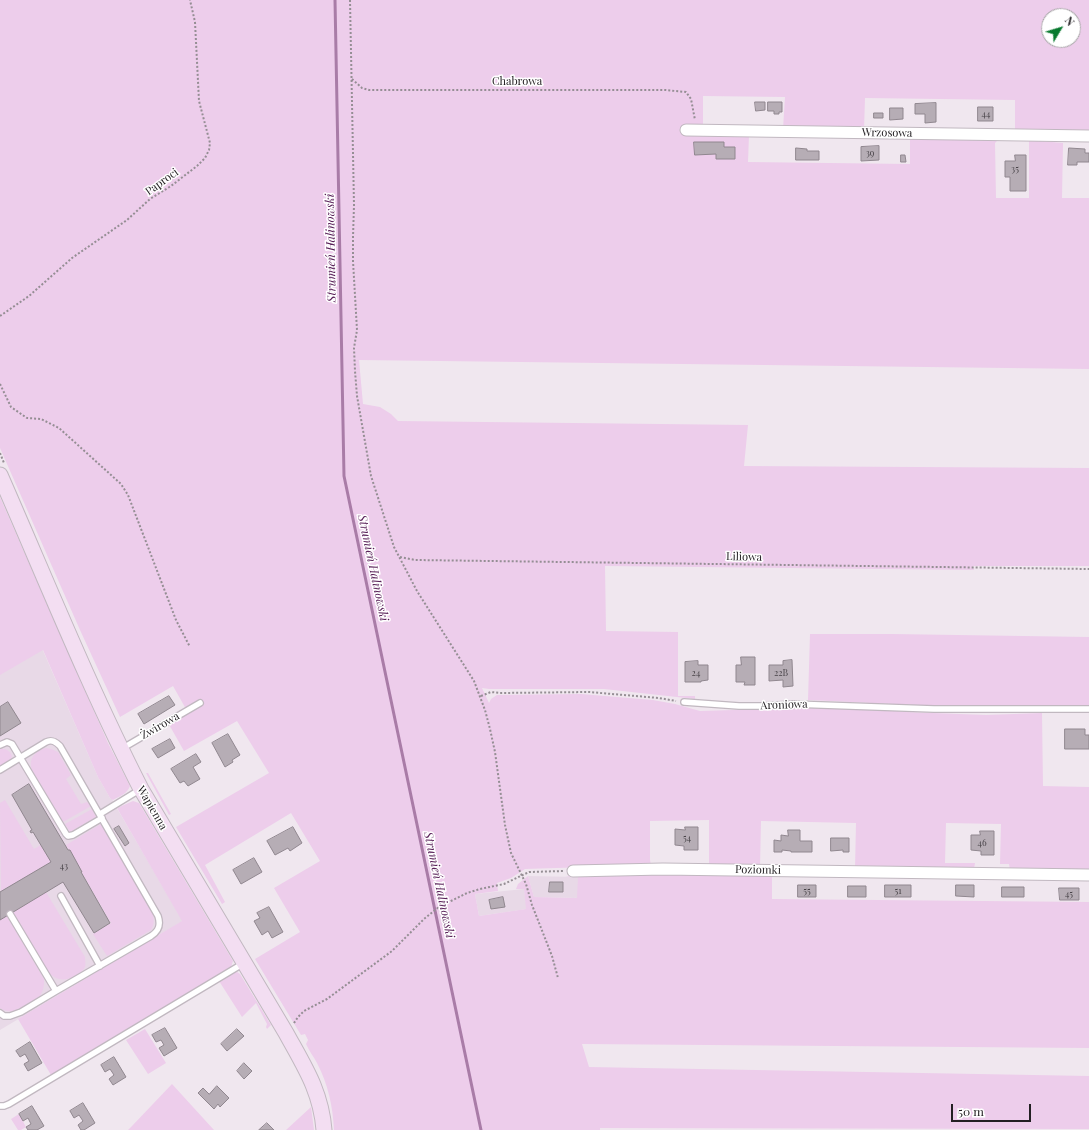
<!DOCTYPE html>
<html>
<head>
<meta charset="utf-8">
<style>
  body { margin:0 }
  #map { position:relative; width:1089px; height:1130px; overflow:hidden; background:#f0e7ef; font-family:"Playfair Display",serif }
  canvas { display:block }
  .north { position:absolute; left:1041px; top:8px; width:40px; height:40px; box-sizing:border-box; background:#fff; border:1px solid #a7a6a7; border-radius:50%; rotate:52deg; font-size:11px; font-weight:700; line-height:16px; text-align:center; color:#232023 }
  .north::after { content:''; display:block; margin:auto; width:14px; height:18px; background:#08792e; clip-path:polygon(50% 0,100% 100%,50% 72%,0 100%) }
  .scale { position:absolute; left:951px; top:1104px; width:80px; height:18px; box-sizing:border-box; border:2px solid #232023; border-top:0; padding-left:5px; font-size:12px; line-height:14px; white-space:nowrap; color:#232023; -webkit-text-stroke:3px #fff; paint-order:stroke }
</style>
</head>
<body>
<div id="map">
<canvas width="1089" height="1130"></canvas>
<div class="north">N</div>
<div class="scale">50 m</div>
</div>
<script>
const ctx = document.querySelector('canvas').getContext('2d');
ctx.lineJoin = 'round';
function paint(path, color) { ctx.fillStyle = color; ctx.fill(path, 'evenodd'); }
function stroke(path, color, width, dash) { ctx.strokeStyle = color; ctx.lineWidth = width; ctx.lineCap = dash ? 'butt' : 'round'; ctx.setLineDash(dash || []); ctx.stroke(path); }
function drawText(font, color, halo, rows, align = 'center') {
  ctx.font = font + ' "Playfair Display",serif'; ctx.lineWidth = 3; ctx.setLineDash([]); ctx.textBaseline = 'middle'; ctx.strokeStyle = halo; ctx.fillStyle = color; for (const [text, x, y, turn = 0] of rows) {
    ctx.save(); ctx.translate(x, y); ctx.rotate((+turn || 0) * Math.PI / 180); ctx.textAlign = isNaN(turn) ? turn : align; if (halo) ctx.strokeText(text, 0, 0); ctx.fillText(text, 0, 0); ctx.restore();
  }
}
const built = new Path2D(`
  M0,552L98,777L110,798L112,799L115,805L183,921L0,1030Z
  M528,876L578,877V898L534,897Z
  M524,889L527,909L479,916L475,894Z`);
const green = new Path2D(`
  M0,0H1089V134L1015,131V100L865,98L864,130C862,130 859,130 857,129C849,127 847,123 840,130L783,129L785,97L703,96V125L749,135L748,162L910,164V137L999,139L995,143L996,198H1029V140L1063,143L1062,198H1089V369L359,360L363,404L380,407L391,414L398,421L748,425L744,466L1089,468V566H973L974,570L605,566L606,631L678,632V696H695V699L604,689H489L482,688L489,703L491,699L497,695L581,694L653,700L675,704L700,711L799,708L883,709L905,712L986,715L1042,713L1043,786L1089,787V870L1010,871L1009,864H1000L1001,824L946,823L945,863H975L974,869H855L856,823L761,821L760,868L709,867V820L650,821V860L651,865L525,869L511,878L497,883L498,891L475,894L479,916L526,909L524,889H516L518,884L528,876L534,897L577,898L578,877H565L582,874H772V899L1089,902V1048L582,1044L589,1067L1089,1076V1129L600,1128V1130H334C333,1107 328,1084 317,1063C314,1057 309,1051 306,1044L308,1040L305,1034L301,1035L255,959L300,932L274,888L320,861L291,813L205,865L225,902L222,904L176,827L269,773L237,721L184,751L167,721L186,709L173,686L120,717L80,630L0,448ZM1049,16H1073V40H1049Z
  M0,497L108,743L130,786C127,794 120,796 113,800L110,798L98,777L43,650L0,675Z
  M810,634H892L1089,637V706L1001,709L808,700Z
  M46,748L51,749L58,752L71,775L66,779L81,804L87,802L91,806L63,822L32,770C28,759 35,751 46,748Z
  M0,749C6,748 10,751 12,756L10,763L4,766L0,765Z
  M146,773H148L171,814L169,815Z
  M5,800L34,849L41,845L51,862L1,891L0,803Z
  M133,801L139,803L233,961L231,967L226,971L51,1075L18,1019L182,921L117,808Z
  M92,809L96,817L70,832L65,824Z
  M101,824L152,911C154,918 155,923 151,930L107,956L93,934L111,923L66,845Z
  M46,892L85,957C85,960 86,963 85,967C81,975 68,981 59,979C55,978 51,975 48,972L13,912Z
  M7,916L44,979C44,985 44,991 39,997C37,1000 33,1002 29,1004C19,1009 11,1015 0,1008V920Z
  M237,972L240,974L271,1025L267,1029L266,1027L267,1024L256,1003L242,1017L219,981L234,973Z
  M145,1029L166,1063L148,1074L126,1040Z
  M172,1084L214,1130H128L132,1126Z
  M311,1107L314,1130H286Z
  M19,1114L26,1127L21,1130H18L11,1119Z`);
const stream = new Path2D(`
  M335,0L344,476L481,1130`);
const building = new Path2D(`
  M755,102H765V110L756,111Z
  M768,102H782V112H779V114H774V111H768Z
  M936,103V122L925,123V114H915V104Z
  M978,107H993V121H978Z
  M890,108H903V119L890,120Z
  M874,113H883V118H874Z
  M694,142H724V147H735V159H716V154L695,155Z
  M879,146V160L861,161V147Z
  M796,148L807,149V151H819V160H796Z
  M1069,148L1085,149V153H1089V162H1077V165H1068Z
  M901,155H905L906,162H901Z
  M1015,155H1026V191H1010V177H1005V161H1015Z
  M741,657H755V685H744L745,682H736V665H741Z
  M792,660L793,686L783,687V680L769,681V665H783V661Z
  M698,661V665H708V680L701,681V682H685V662Z
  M169,696L175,705L144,724L138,714Z
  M8,702L21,723L0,736V707Z
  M1065,729H1085V735H1089V749H1065Z
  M228,734L240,755L232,760L233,762L225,767L212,743Z
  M170,739L175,748L158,758L152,749Z
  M196,754L201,762L193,767L200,779L188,786L184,781L180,783L171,769Z
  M29,784L68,850H70L82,872H81L110,923L94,933L63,882L0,920V892L51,862L33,832L31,833L30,831L32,830L12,795Z
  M119,826L129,843L125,846L114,829Z
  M293,827L302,843L290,851L288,848L275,855L267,841Z
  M685,827H698V850H684V846L675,845V829L685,830Z
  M788,830H800V841H812V852H791V851L782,850V852H774V840L781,841V835L788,836Z
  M980,831H994V855H981V851L971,850V835H980Z
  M831,838H849V852H843V850L831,851Z
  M254,858L262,872L241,884L233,870Z
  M550,882H563V892H549Z
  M798,885H816V897H798Z
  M885,885H911V897H885Z
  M956,885H974V897L956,896Z
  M848,886H866V897H848Z
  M1002,887H1024V897H1002Z
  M1059,888H1079V900H1060Z
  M503,897L505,907L491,909L489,900Z
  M269,907L283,932L272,938L268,931L262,935L254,921L260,918L257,913Z
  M165,1028L177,1048L164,1056L159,1048L164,1045L161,1040L156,1042L152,1035Z
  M237,1029L244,1036L227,1051L221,1044Z
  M30,1042L42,1063L28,1071L24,1064L29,1061L25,1054L20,1057L16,1051Z
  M114,1057L126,1077L113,1085L109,1079L114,1075L110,1069L105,1072L101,1065Z
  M244,1063L252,1071L244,1079L237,1071Z
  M217,1086L229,1098L220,1107L218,1104L214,1109L198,1093L203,1088L209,1094Z
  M83,1103L95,1123L84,1130H81L78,1125L83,1121L79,1115L74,1118L70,1111Z
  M32,1106L44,1126L37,1130H28L26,1127L31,1124L28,1118L23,1121L19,1114Z
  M267,1123L274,1130H259Z`);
const path = new Path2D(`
  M350,0L354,205L353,237V261L357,330L354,348L355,371L357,396L371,476L394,547L417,591L474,681L485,710L490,729L495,752L505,825L511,853L526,884L532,905L552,956L558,978
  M352,79L362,88L369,90H665L686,92L691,99L695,120
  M0,316L29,296L72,258L127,220L150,199L171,186L197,166L205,158L209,150L210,143L199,101L195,22L190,0
  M0,384L11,407L27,418L41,419L59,428L121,484L128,495L176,620L190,647
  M0,453L4,463
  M400,557L415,560L1089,569
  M481,696L491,692L500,693L589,692L659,698L676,701
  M294,1023L298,1017L304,1011L327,999L392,951L424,919L439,907L467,893L480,889L504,884L529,872L564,871`);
const lane = new Path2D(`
  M684,702L739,706H764L793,704L934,709H1089
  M0,745L7,742L12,744L66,834L68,836L73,835L102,818
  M123,748L200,703
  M0,770L46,742C52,739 56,742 60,746L158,916C161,925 159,931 151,936L56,991L21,1012L10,1016H4L0,1013
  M100,814L141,789
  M61,896L100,966
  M10,914L56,991
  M0,1106H4L9,1104L244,963`);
const street = new Path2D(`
  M686,130L1089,136
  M573,871L663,869L1089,875`);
const secondary = new Path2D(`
  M0,475C46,580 89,687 141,789L286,1033C304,1066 321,1091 324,1130`);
const numberNames = [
  ["44",986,114],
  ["39",870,153],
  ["35",1015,169],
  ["24",696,673],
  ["22B",781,673],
  ["54",687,838],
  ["46",982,843],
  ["43",64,866],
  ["55",807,891],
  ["51",898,891],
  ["45",1069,894]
];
const streetNames = [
  ["Chabrowa",517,82],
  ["Wrzosowa",887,133,1],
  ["Paproci",162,182,-36],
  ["Liliowa",744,557,1],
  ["Aroniowa",784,705,-2],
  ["Żwirowa",160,726,-30],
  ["Wapienna",152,808,60],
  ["Poziomki",758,870,1]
];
const waterNames = [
  ["Strumień Halinowski",331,248,-91],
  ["Strumień Halinowski",373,568,78],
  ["Strumień Halinowski",439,885,78]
];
paint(built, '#e8d9e7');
paint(green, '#edcdeb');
stroke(stream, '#a97ca7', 3);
paint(building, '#b6adb5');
stroke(building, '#90878f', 1);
stroke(lane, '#c1b8c0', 8);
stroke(street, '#c1b8c0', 13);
stroke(secondary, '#c1b8c0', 17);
stroke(path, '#958e94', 2, [2, 2]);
stroke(lane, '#fff', 5.5);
stroke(street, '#fff', 11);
stroke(secondary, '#f3def2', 15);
drawText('9px', '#484348', null, numberNames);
drawText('11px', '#232023', '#fff', streetNames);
drawText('italic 12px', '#592159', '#fff', waterNames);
</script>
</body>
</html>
